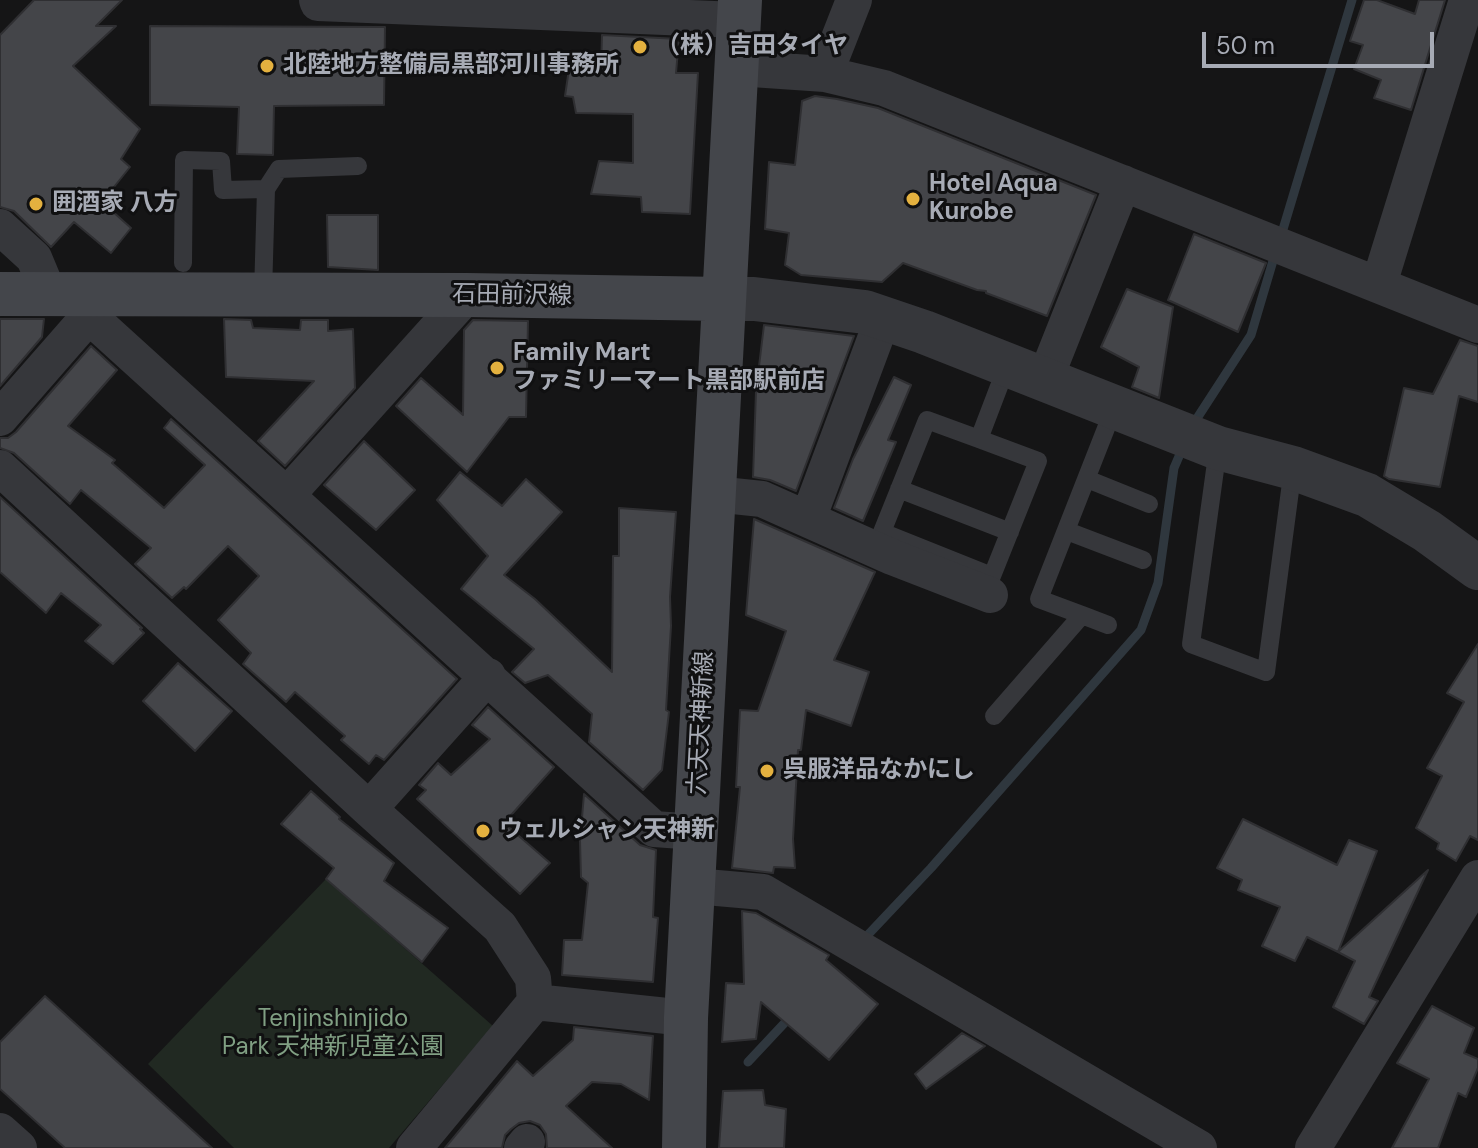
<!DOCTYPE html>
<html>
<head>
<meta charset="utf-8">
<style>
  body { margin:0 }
  #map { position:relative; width:1478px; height:1148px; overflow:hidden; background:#151516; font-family:"DM Sans",sans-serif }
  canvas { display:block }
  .scale { position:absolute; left:1202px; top:32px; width:232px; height:36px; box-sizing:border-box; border:4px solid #a7abb5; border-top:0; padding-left:10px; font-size:24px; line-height:28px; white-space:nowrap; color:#a7abb5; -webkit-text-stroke:6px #101011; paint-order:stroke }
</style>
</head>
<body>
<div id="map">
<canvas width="1478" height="1148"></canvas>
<div class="scale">50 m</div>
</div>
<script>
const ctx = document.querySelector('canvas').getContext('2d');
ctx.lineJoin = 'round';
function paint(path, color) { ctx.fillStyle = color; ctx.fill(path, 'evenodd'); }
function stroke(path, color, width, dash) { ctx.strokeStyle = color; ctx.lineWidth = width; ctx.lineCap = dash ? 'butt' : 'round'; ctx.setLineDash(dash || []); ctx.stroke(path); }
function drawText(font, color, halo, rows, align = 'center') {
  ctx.font = font + ' "DM Sans","Noto Sans JP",sans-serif'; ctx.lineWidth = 6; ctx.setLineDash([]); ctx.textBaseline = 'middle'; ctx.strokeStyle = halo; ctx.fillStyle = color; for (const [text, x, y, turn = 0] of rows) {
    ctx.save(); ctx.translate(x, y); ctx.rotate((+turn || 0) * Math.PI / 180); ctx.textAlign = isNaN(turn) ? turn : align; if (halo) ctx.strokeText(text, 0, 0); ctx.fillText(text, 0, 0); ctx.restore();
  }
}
const green = new Path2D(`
  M326,879L493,1026L389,1148H234L148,1064Z`);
const stream = new Path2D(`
  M1281,236L1352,0
  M1192,426L1251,335L1275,254
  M863,940L931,868L1141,630L1158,583L1174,468L1183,447
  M748,1062L792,1015`);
const building = new Path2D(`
  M34,0H122L96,26H116L73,66L140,129L121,159L130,167L102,202L131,228L111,253L74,222L51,247L14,211L0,207V35Z
  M1364,0H1377L1415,14L1419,0H1445L1411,110L1374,98L1381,80L1354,69L1363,45L1350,41Z
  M150,26L385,27L384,105L274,106L273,155L237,154L239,107L150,105Z
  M602,35L679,39L676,73H698L690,214L642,212L641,197L591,194L599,161L633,163V114L576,113L573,97L565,96L569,69L601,70Z
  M815,96L837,99L878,108L1096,195L1047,316L986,293V291L977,290L903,263L882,282L801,275L785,265L789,233L765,229L769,162L795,165L802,101Z
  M327,215H378V270L328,267Z
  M1194,234L1266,263L1238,332L1168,300Z
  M1127,289L1173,307L1159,398L1132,387L1139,367L1101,347Z
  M0,319H44L42,337L0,386Z
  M224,319L251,320L253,328L300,330L301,320H328V331L353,329L355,388L285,466L258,441L314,381L226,377Z
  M473,320L528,321L526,417H509L467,472L396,406L421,378L463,415L464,330Z
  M764,325L854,336L796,491L770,480L753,477L756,391Z
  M1460,340L1478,346V402L1459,396L1440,487L1389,479L1384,476L1404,388L1433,394Z
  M91,346L117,370L68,426L115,460L112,463L164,508L205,465L164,428L171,419L457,679L384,760L376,755L369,764L341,740L345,736L295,692L286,702L243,664L251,653L218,620L259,576L228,546L186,589L184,587L172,598L135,564L151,548L81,490L70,504L14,453L0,448V438H8L16,432Z
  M894,377L911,385L888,440L896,442L863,521L834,508L853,459Z
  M364,441L415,490L376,530L324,485Z
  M460,472L502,506L526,479L562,512L504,575L535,599L612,672L613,556H619V508L676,512L670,597L671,626L666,710L669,712L662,770L643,790L589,742L592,714L548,675L525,683L512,672L534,649L461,589L488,556L437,500Z
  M0,497L142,628L140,629L144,633L113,664L85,641L101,625L61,593L46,613L0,572Z
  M754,519L875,572L834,660L869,672L851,726L806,710L801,750H798L793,839L795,868L774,867L773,873L732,868L740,787H736L740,710L758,711L786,631L746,615Z
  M1478,644V840L1470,836L1456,861L1437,849L1439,843L1416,828L1442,776L1427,768L1464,702L1447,693Z
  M178,663L232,711L195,751L143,701Z
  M488,707L554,767L504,823L550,863L520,894L417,799L426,790L419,785L438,763L451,775L490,739L472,725Z
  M311,791L340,817L339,819L394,863L384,881L448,928L422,962L326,879L334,868L281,824Z
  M584,794L640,845L656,850L653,917L658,918L653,982L562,975L564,940H582L588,883L581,877L580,841Z
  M1243,819L1337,865L1349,840L1377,851L1338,952L1307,937L1295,961L1262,946L1280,907L1238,890L1242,880L1217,868Z
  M1428,870L1369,997L1378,1001L1364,1024L1333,1007L1355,961L1338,952Z
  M742,911L756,913L829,955L826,960L878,1004L829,1060L761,1002L756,1039L722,1042L726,983L744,984Z
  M45,996L212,1148H65L0,1089V1042Z
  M1432,1006L1474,1028L1464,1053L1478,1059V1068L1466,1097L1458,1093L1438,1148H1392L1429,1079L1397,1063Z
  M574,1027L653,1036L649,1100L621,1084L592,1082L566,1106L612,1148H547L546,1134L540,1125L530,1121L519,1123L511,1129L505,1135L502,1148H445L517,1061L533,1076L573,1040Z
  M962,1033L985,1046L926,1089L915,1074Z
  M763,1090L765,1105L786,1109L784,1148H719L723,1091Z`);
const service = new Path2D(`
  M266,189L279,169L358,166
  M183,263L184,160L221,161L223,190L266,189L263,294
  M979,439L1038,461L992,576L882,532L927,420L979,439L1008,363
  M1218,448L1191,644L1266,672L1293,468
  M1087,479L1149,504
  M899,489L1010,532
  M1067,531L1143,560
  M1082,615L1108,625
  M994,716L1082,615L1039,599L1114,408`);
const minor = new Path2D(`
  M317,0L318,3L739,20
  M737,68L825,74L884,88L1478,325
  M825,74L854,0
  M0,227L34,258L49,294
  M1379,284L1467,0
  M85,295L89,316L654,829L696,832
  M1045,379L1123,183
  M0,418L89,316
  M0,468L371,811L500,927L533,978L535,1002
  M714,494L762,499L892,557L990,595
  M287,495L467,295
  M808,519L883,318
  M369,809L488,676
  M694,886L763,892L1199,1148
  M0,1131L19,1148
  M414,1148L535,1002L686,1018
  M522,1148L527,1142
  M1313,1148L1478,878`);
const tertiary = new Path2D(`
  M724,299H754L865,312L924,332L1218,448L1293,468L1367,495L1427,531L1478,568`);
const secondary = new Path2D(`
  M0,294L467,295L724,299
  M684,1148L686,1018L740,0`);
const markers = [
  [640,47,8,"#e4b13f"],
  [267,66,8,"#e4b13f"],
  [913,199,8,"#e4b13f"],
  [36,204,8,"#e4b13f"],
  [497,368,8,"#e4b13f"],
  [767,771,8,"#e4b13f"],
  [483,831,8,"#e4b13f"]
];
const poiNames = [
  ["（株）吉田タイヤ",656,47],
  ["北陸地方整備局黒部河川事務所",283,66],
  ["Hotel Aqua",929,185],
  ["Kurobe",929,213],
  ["囲酒家 八方",52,204],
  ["Family Mart",513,354],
  ["ファミリーマート黒部駅前店",513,382],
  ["呉服洋品なかにし",783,771],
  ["ウェルシャン天神新",499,831]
];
const streetNames = [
  ["石田前沢線",512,296,1],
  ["六天天神新線",702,723,-87]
];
const parkNames = [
  ["Tenjinshinjido",333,1020],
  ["Park 天神新児童公園",333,1048]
];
paint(green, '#212922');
stroke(stream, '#2f373e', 9);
paint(building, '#444549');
stroke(building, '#2f2f32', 2);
stroke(service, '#36373b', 18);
stroke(minor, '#36373b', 36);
stroke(tertiary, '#36373b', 44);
stroke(secondary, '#44464b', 44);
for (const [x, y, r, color] of markers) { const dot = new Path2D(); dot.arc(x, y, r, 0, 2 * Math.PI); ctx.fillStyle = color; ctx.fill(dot); stroke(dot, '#101011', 3); }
drawText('bold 24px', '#a7abb5', '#101011', poiNames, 'left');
drawText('24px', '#a7abb5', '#101011', streetNames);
drawText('24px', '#809f83', '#101011', parkNames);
</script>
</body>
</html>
